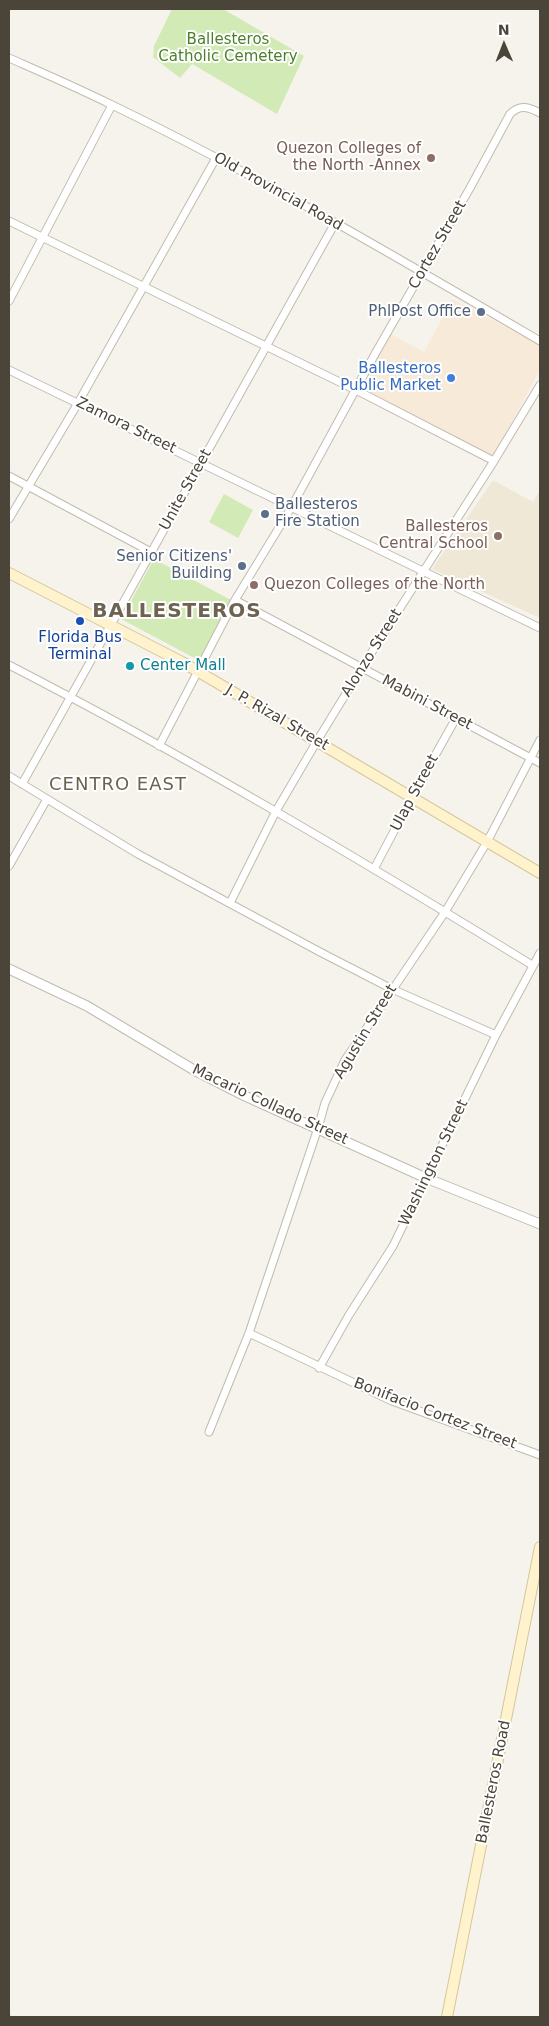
<!DOCTYPE html>
<html>
<head>
<meta charset="utf-8">
<style>
  body { margin:0 }
  #map { position:relative; width:549px; height:2026px; overflow:hidden; background:#f6f3ec; font-family:"DejaVu Sans",sans-serif }
  canvas { display:block }
  .frame { position:absolute; inset:0; border:10px solid #4b4439; pointer-events:none }
  .north { position:absolute; left:479px; top:20px; width:50px; height:50px; -webkit-text-stroke:4px #fff; paint-order:stroke; rotate:359deg; font-size:14px; font-weight:700; line-height:20px; text-align:center; color:#4b4439 }
  .north::after { content:''; display:block; margin:auto; width:18px; height:22px; background:#4b4439; clip-path:polygon(50% 0,100% 100%,50% 72%,0 100%) }
</style>
</head>
<body>
<div id="map">
<canvas width="549" height="2026"></canvas>
<div class="frame"></div>
<div class="north">N</div>
</div>
<script>
const ctx = document.querySelector('canvas').getContext('2d');
ctx.lineJoin = 'round';
function paint(path, color) { ctx.fillStyle = color; ctx.fill(path, 'evenodd'); }
function stroke(path, color, width, dash) { ctx.strokeStyle = color; ctx.lineWidth = width; ctx.lineCap = dash ? 'butt' : 'round'; ctx.setLineDash(dash || []); ctx.stroke(path); }
function drawText(font, color, halo, rows, align = 'center') {
  ctx.font = font + ' "DejaVu Sans",sans-serif'; ctx.lineWidth = 4; ctx.setLineDash([]); ctx.textBaseline = 'middle'; ctx.strokeStyle = halo; ctx.fillStyle = color; for (const [text, x, y, turn = 0] of rows) {
    ctx.save(); ctx.translate(x, y); ctx.rotate((+turn || 0) * Math.PI / 180); ctx.textAlign = isNaN(turn) ? turn : align; if (halo) ctx.strokeText(text, 0, 0); ctx.fillText(text, 0, 0); ctx.restore();
  }
}
const commercial = new Path2D(`
  M452,299L540,345V369L493,457L361,388L390,334L424,352Z`);
const education = new Path2D(`
  M493,480L533,502L540,490V618L432,569Z`);
const green = new Path2D(`
  M172,9H223L304,56L277,114L192,64L180,78L153,57L154,46Z
  M224,494L253,510L238,538L209,522Z
  M154,559L231,600L200,661L121,619Z`);
const stream = new Path2D(`
  M9,2016L11,2017`);
const minor = new Path2D(`
  M9,58C43,73 78,88 112,105C259,176 400,259 540,341
  M9,221L356,390L494,461
  M9,301L112,105
  M9,370L540,628
  M9,476L151,552
  M9,519L78,403L216,158
  M235,600L540,763
  M9,665C188,757 361,860 532,965
  M159,746L235,600L291,508L375,354L470,188L510,114C520,104 529,107 540,113
  M9,776L138,854L320,952L392,989L496,1035
  M22,784L335,223
  M9,866L47,799
  M374,869L412,797L456,718
  M230,903L276,811L317,741L361,669L494,461L540,385
  M249,1333L392,1401L540,1455
  M319,1368L349,1315L393,1246L496,1035L540,953
  M209,1432L249,1333L318,1128L325,1103L345,1060L445,912L487,842L540,740`);
const tertiary = new Path2D(`
  M9,969L87,1006L194,1070L245,1096L426,1178L540,1224`);
const secondary = new Path2D(`
  M9,573L182,662L540,873
  M447,2017L540,1547`);
const markers = [
  [431,158,5,"#8d6e63"],
  [481,312,5,"#5c6f8a"],
  [451,378,5,"#3f7fe0"],
  [265,514,5,"#5c6f8a"],
  [498,536,5,"#8d6e63"],
  [242,566,5,"#5c6f8a"],
  [254,585,5,"#8d6e63"],
  [80,621,5,"#1a4fb4"],
  [130,666,5,"#0f9aa8"]
];
const parkNames = [
  ["Ballesteros",228,40],
  ["Catholic Cemetery",228,57]
];
const educationNames = [
  ["Quezon Colleges of",421,149],
  ["the North -Annex",421,166],
  ["Ballesteros",488,527],
  ["Central School",488,544],
  ["Quezon Colleges of the North",264,585,"left"]
];
const streetNames = [
  ["Old Provincial Road",278,192,29],
  ["Cortez Street",438,245,-60],
  ["Zamora Street",126,426,26],
  ["Unite Street",186,490,-61],
  ["Alonzo Street",372,653,-58],
  ["Mabini Street",427,703,28],
  ["J. P. Rizal Street",277,718,30],
  ["Ulap Street",415,793,-62],
  ["Agustin Street",366,1032,-59],
  ["Macario Collado Street",270,1105,25],
  ["Washington Street",434,1163,-64],
  ["Bonifacio Cortez Street",435,1414,21],
  ["Ballesteros Road",494,1782,-79]
];
const serviceNames = [
  ["PhlPost Office",471,312],
  ["Ballesteros",275,505,"left"],
  ["Fire Station",275,522,"left"],
  ["Senior Citizens'",232,557],
  ["Building",232,574]
];
const shopNames = [
  ["Ballesteros",441,369],
  ["Public Market",441,386]
];
const transitNames = [
  ["Florida Bus",80,638],
  ["Terminal",80,655]
];
const cultureNames = [
  ["Center Mall",140,666]
];
const quarterNames = [
  ["CENTRO EAST",118,785]
];
const districtNames = [
  ["BALLESTEROS",177,612]
];
paint(commercial, '#f7ead8');
paint(education, '#efe8d6');
paint(green, '#d2eab5');
stroke(stream, '#a9d4f2', 2.5);
stroke(minor, '#c2bbae', 9);
stroke(tertiary, '#c2bbae', 11);
stroke(secondary, '#d6c79b', 12);
stroke(minor, '#fff', 7);
stroke(tertiary, '#fff', 9);
stroke(secondary, '#fff3cd', 10);
for (const [x, y, r, color] of markers) { const dot = new Path2D(); dot.arc(x, y, r, 0, 2 * Math.PI); ctx.fillStyle = color; ctx.fill(dot); stroke(dot, '#fff', 2); }
drawText('15px', '#4a7f2a', '#fff', parkNames);
drawText('15px', '#785e54', '#fff', educationNames, 'right');
drawText('15px', '#4b4439', '#fff', streetNames);
drawText('15px', '#4e5e75', '#fff', serviceNames, 'right');
drawText('15px', '#366cbe', '#fff', shopNames, 'right');
drawText('15px', '#164399', '#fff', transitNames);
drawText('15px', '#0d838f', '#fff', cultureNames, 'left');
ctx.letterSpacing = '1px';
drawText('18px', '#6e6250', '#fff', quarterNames);
ctx.letterSpacing = '0px';
ctx.letterSpacing = '1px';
drawText('bold 20px', '#6e6250', '#fff', districtNames);
ctx.letterSpacing = '0px';
</script>
</body>
</html>
